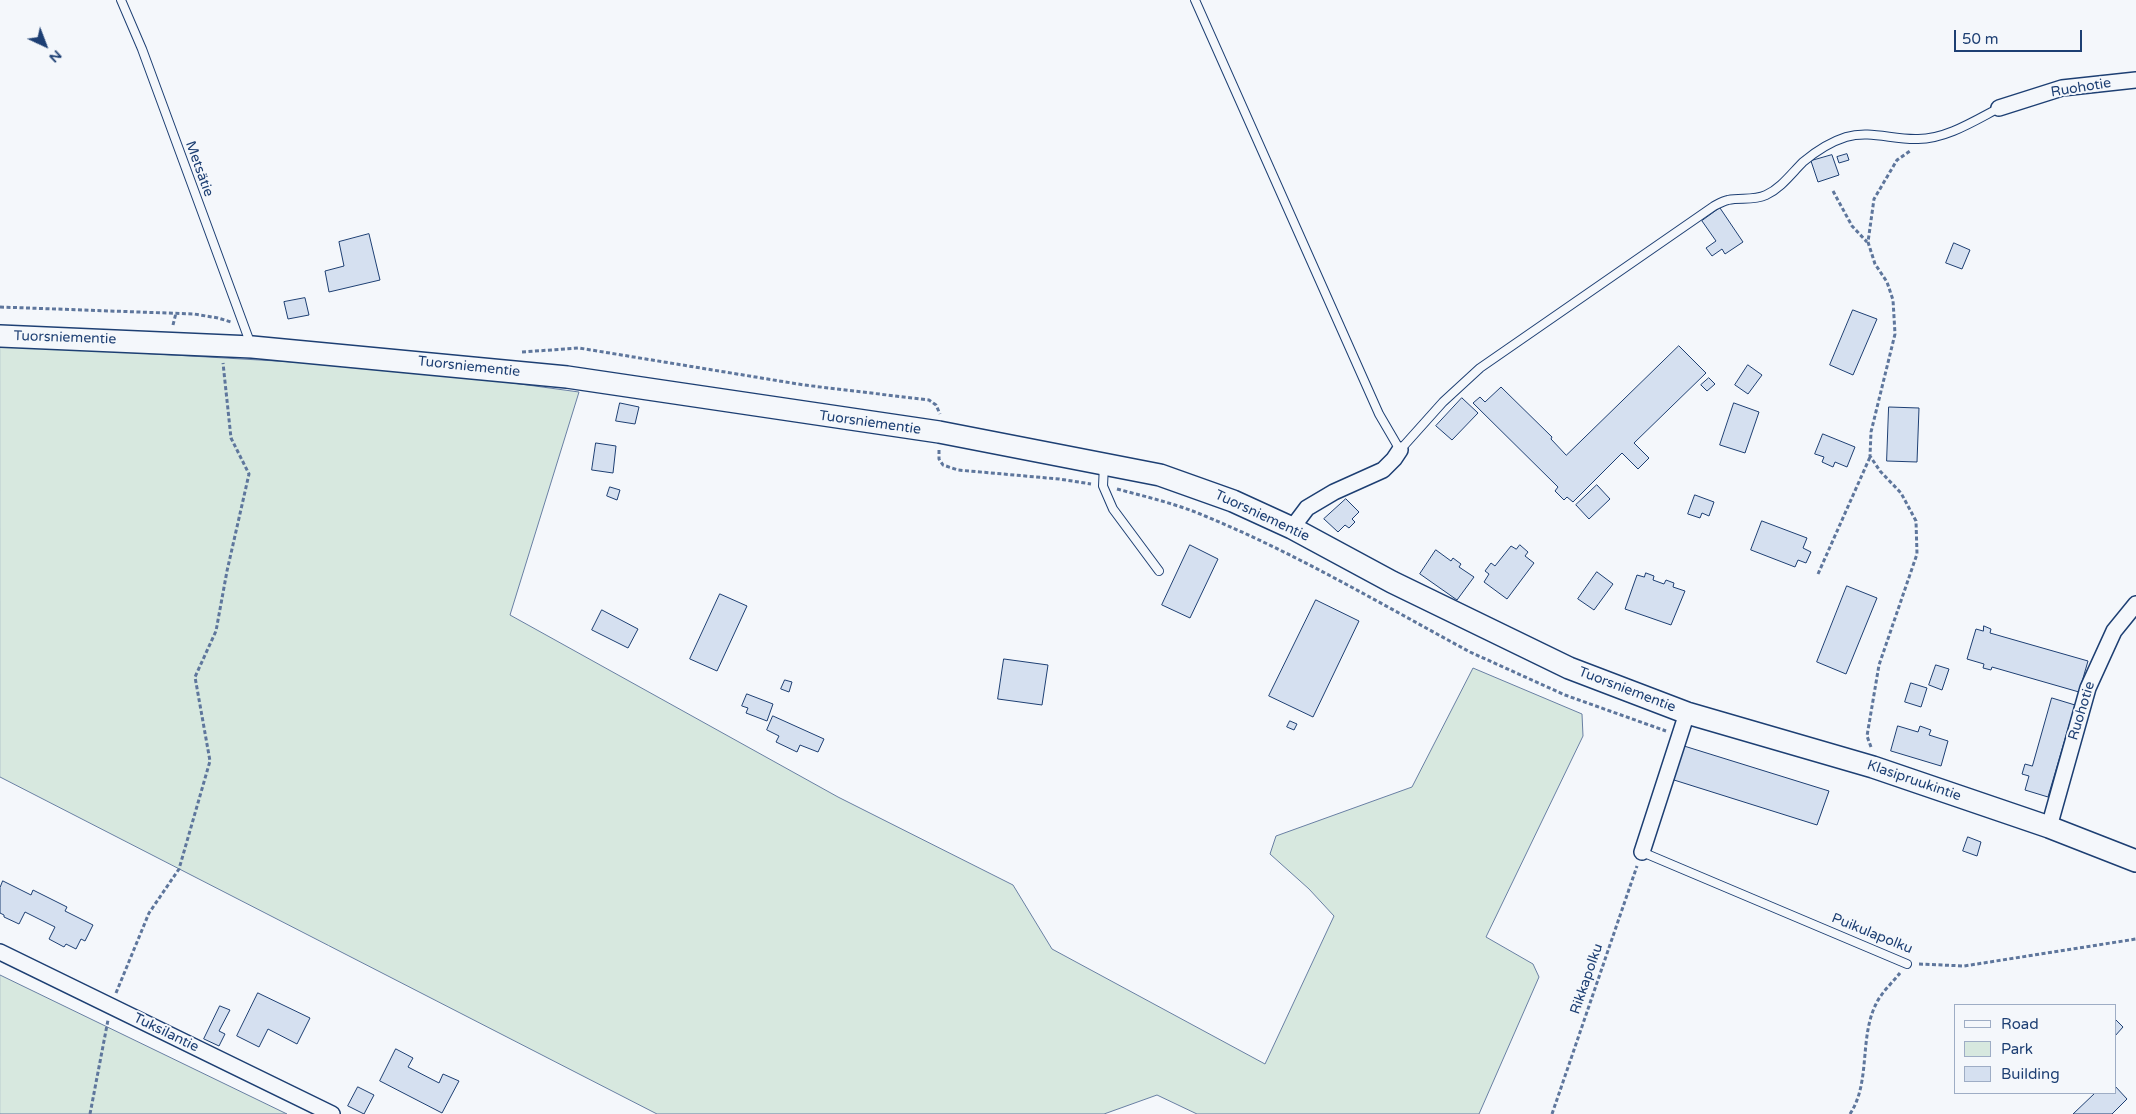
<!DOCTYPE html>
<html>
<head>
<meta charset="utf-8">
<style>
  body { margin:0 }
  #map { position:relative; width:2136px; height:1114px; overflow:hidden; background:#f4f7fb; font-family:"Varela Round",sans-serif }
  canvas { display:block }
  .legend { position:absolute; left:1954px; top:1004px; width:162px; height:90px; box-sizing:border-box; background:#f4f7fb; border:1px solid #9eadc5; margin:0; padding:6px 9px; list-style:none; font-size:15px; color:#1d3f73 }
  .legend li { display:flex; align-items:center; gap:10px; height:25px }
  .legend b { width:25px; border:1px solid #9eadc5 }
  .north { position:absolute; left:20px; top:20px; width:50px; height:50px; -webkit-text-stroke:4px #f4f7fb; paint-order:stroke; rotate:137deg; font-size:14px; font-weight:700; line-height:20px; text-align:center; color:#1d3f73 }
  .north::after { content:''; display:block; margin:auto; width:18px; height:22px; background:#1d3f73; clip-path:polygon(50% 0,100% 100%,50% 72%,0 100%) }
  .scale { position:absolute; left:1954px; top:30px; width:128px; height:22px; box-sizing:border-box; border:2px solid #1d3f73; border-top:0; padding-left:6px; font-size:15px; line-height:18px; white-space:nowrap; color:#1d3f73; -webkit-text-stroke:4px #f4f7fb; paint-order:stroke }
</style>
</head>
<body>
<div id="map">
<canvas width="2136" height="1114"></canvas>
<ul class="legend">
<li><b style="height:6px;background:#f4f7fb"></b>Road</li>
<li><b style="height:14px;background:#d7e8df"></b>Park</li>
<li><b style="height:14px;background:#d5e0f0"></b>Building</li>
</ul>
<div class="north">N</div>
<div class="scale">50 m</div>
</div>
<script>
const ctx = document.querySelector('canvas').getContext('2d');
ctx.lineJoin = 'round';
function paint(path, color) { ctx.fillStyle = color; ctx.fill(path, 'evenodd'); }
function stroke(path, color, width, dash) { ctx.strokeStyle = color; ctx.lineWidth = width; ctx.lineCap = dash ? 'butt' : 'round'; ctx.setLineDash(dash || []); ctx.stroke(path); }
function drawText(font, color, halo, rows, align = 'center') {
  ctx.font = font + ' "Varela Round",sans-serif'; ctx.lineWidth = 4; ctx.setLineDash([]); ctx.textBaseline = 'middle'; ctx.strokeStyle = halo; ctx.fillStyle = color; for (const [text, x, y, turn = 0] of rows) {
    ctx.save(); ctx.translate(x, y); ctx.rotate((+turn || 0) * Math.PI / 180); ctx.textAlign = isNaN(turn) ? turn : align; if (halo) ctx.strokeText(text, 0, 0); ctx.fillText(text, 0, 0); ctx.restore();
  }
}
const green = new Path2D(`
  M0,345L363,366L461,376L579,392L510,615L838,797L1013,885L1052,949L1265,1064L1334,916L1309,889L1270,854L1276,836L1412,787L1473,668L1582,714L1583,736L1486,937L1533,964L1539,977L1479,1114H1197L1157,1095L1104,1114H657L0,777Z
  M0,975L287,1114H0Z`);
const building = new Path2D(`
  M1847,154L1849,160L1839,163L1837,157Z
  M1832,155L1839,175L1818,182L1811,161Z
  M1720,208L1743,242L1725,254L1722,249L1712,256L1706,248L1716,241L1702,221Z
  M369,234L380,280L329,292L325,271L344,266L339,242Z
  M1954,243L1970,250L1962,269L1946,263Z
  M305,298L309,315L288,319L284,302Z
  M1853,310L1877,319L1853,375L1830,365Z
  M1679,346L1706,373L1634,443L1649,458L1638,469L1622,453L1573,502L1567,497L1564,500L1555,491L1558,487L1473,403L1480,397L1485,402L1501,387L1552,437L1551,439L1566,455Z
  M1748,365L1762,375L1748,394L1735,385Z
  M1709,378L1715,384L1707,391L1701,385Z
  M1462,398L1478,413L1452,440L1436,426Z
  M620,403L639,407L635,424L616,421Z
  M1734,403L1759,412L1745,453L1720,445Z
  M1889,407L1919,408L1917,462L1887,461Z
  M1823,434L1855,447L1847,467L1835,462L1833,467L1822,462L1824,457L1815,454Z
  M596,443L616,446L613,473L592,470Z
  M1597,485L1610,499L1589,519L1576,505Z
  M610,487L620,490L617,500L607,496Z
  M1695,495L1714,502L1709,516L1702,513L1700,518L1688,514Z
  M1346,499L1359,512L1352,519L1355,522L1349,528L1345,525L1338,532L1324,519Z
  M1762,521L1807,538L1803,548L1811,552L1806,563L1798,560L1795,567L1751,550Z
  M1190,545L1218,559L1190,618L1162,605Z
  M1520,545L1528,552L1525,556L1534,563L1507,599L1484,582L1489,574L1485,571L1491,563L1495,566L1511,546L1516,549Z
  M1436,550L1451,561L1453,558L1461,564L1459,567L1474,577L1457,600L1420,574Z
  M1597,572L1613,584L1594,610L1578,599Z
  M1646,573L1654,576L1653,580L1664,584L1666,580L1674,583L1673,587L1685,591L1671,625L1625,609L1637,575L1644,577Z
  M1847,586L1877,598L1846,674L1817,662Z
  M720,594L747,606L717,671L690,659Z
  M1316,600L1359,621L1313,717L1269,696Z
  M602,610L638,629L628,648L592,630Z
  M1984,626L1991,629L1990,633L2088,661L2079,692L1992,667L1991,670L1983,668L1984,664L1967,659L1976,629L1983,631Z
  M1004,659L1048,665L1042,705L998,699Z
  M1936,665L1949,669L1942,690L1929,685Z
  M785,680L792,682L789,692L781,689Z
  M1911,683L1927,688L1921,707L1905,702Z
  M747,694L773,704L767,721L746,713L748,708L742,706Z
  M2052,698L2075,705L2048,797L2025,790L2029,776L2022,774L2025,764L2032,766Z
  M773,716L824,739L818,752L800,745L797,752L776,742L779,736L767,730Z
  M1290,721L1297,724L1294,730L1287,727Z
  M1898,726L1918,732L1920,726L1931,730L1929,735L1948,741L1941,766L1891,751Z
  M1684,746L1829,791L1817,825L1674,780Z
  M1968,837L1981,842L1977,856L1963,851Z
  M3,881L31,895L33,890L67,907L65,911L93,925L85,941L81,939L76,949L66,944L64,947L49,939L55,927L25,912L19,924L4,917V915L0,913V888Z
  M258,993L310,1018L297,1044L268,1029L259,1047L237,1036Z
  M220,1006L230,1010L219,1031L225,1034L219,1046L204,1039Z
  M2115,1019L2123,1027L2115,1036Z
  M396,1049L413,1058L408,1067L439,1083L443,1074L459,1081L442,1113L380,1081Z
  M2115,1086L2127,1099L2112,1114H2073L2095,1093H2115Z
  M358,1087L374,1095L364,1114L348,1106Z`);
const path = new Path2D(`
  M1833,191L1852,226L1867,242
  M0,307L194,314L218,318L231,322
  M173,325L176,313
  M522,352L579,348L804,385L929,400L936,405L940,414
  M939,450V459L943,465L958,470L1059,479L1091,484
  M1117,489C1147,497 1177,504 1205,516C1297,554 1383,605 1470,652L1565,695L1666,731
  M1818,574L1870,457
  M1871,747L1867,736L1879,665L1917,554L1916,521L1901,493L1880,471L1870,456L1871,432L1895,334L1893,300L1887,282L1875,264L1868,242L1874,199L1897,160L1910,151
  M1919,964L1964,966L2136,939
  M116,993L149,913L179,869L210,761L195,677L216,631L227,571L249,474L231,438L223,363
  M90,1114L108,1020
  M1552,1114L1637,866
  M1850,1114C1871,1082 1859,1038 1876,1004C1881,993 1892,983 1900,973`);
const service = new Path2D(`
  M121,0L142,49L251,345
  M1195,0L1379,414L1400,450L1443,402L1480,368L1714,206C1718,204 1723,201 1728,200C1740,197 1753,201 1766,195C1781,188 1791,174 1803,162C1815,152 1830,142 1846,137C1870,130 1893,140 1918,139C1946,139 1974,121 1999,108
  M1104,465L1103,486L1113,509L1159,571
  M1642,852L1907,964`);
const minor = new Path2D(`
  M1999,108L2062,88L2136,80
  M1292,528L1307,508L1334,492L1383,470L1394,459L1400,450
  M2049,827L2088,688L2114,631L2136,604
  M1642,852L1687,713
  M0,952L332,1114`);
const secondary = new Path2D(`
  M0,336L252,347L567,377L939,432L1160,475L1233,501L1292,528L1392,582L1569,668L1687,713L1873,767L2049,827L2136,861`);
const streetNames = [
  ["Ruohotie",2081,88,-9],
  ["Metsätie",199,169,70],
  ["Tuorsniementie",65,338,2],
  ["Tuorsniementie",469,367,6],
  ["Tuorsniementie",870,423,8],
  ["Tuorsniementie",1262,516,25],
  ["Tuorsniementie",1627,690,21],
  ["Ruohotie",2082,711,-73],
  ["Klasipruukintie",1914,781,19],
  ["Puikulapolku",1872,934,22],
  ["Rikkapolku",1587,979,-71],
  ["Tuksilantie",166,1033,26]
];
paint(green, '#d7e8df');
stroke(green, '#687fa3', 1);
paint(building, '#d5e0f0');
stroke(building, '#1d3f73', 1);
stroke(service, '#1d3f73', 10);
stroke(minor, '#1d3f73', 18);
stroke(secondary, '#1d3f73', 24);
stroke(path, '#5e769c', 3, [4, 2.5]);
stroke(service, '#f4f7fb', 8);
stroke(minor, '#f4f7fb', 15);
stroke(secondary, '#f4f7fb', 21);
drawText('14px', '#1d3f73', '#f4f7fb', streetNames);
</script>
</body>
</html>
